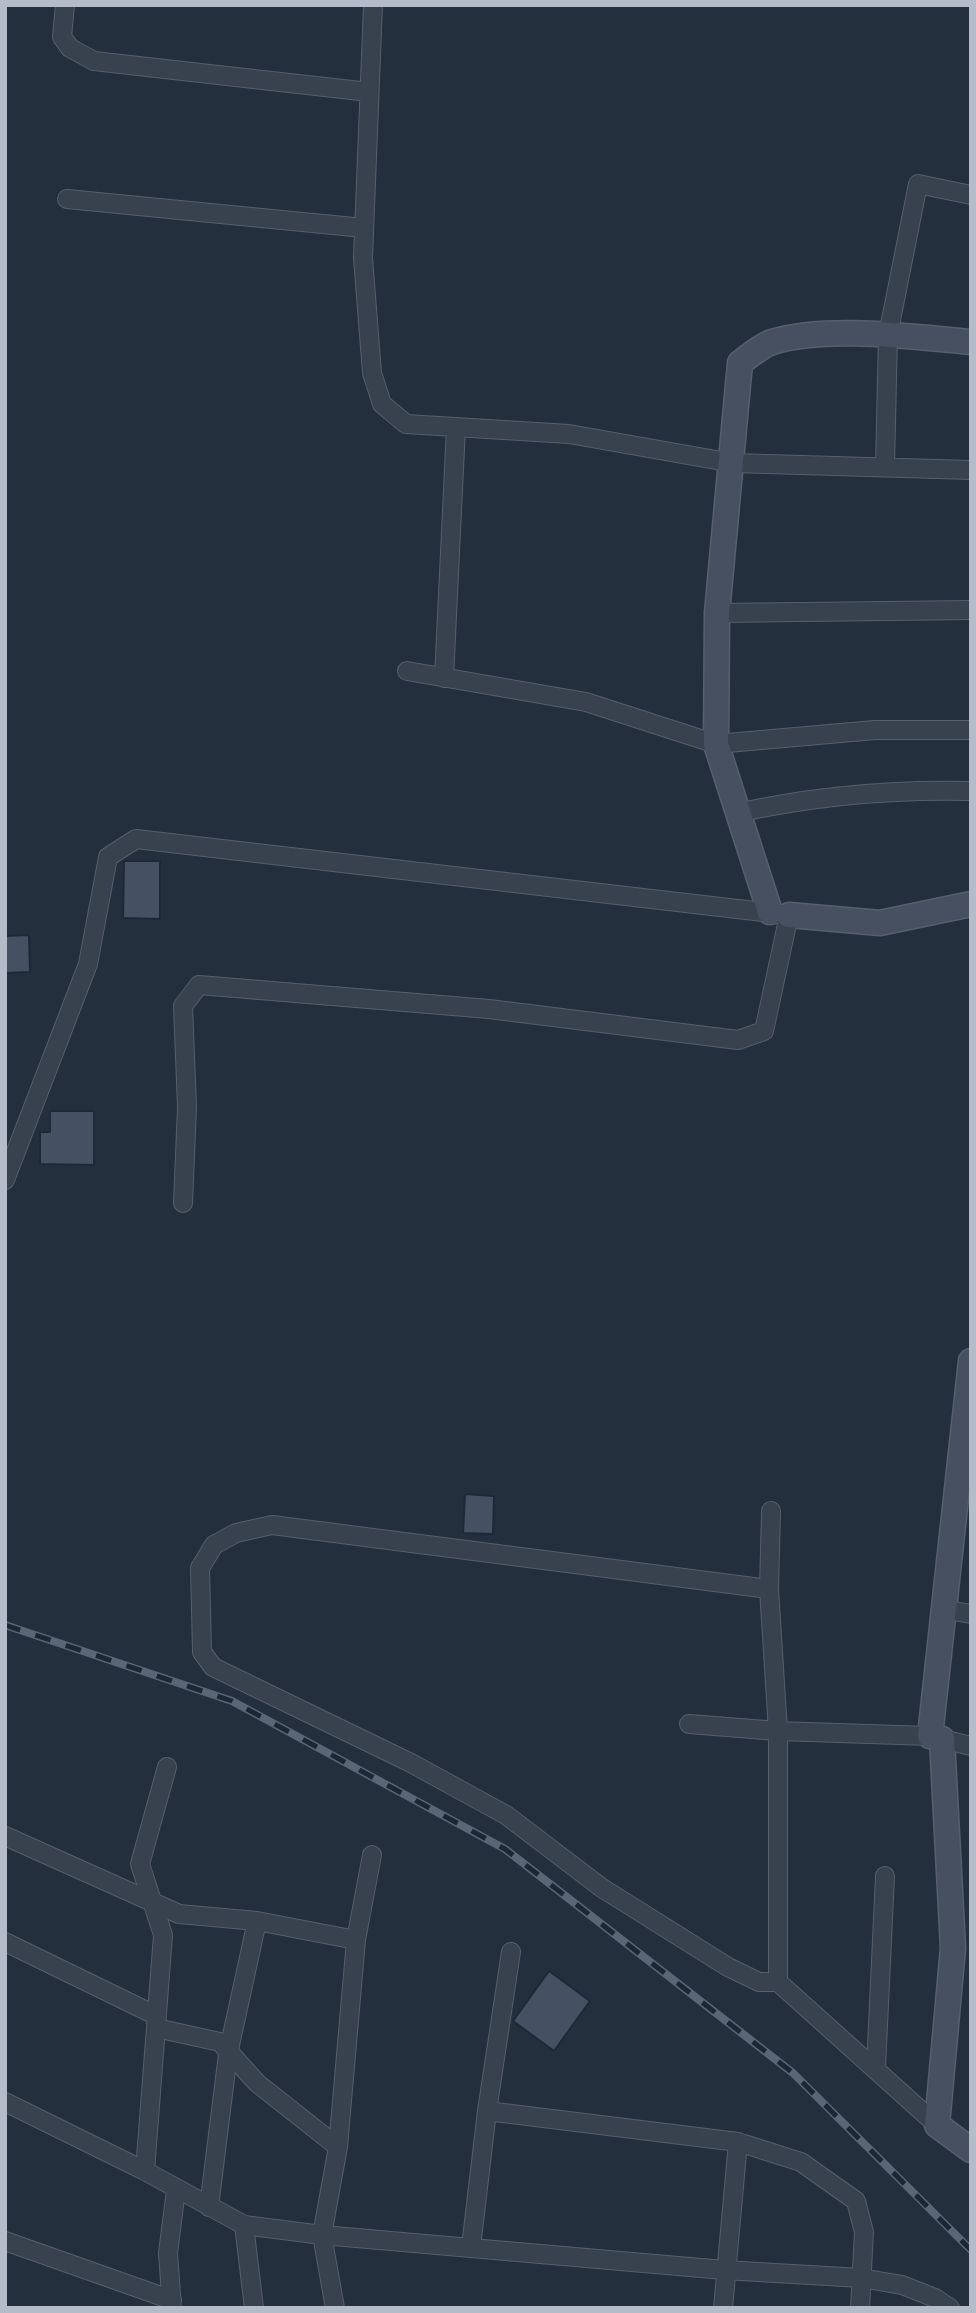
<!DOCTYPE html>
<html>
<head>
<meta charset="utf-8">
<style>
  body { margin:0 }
  #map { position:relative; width:976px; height:2313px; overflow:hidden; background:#242f3e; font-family:"Sofia Sans Condensed",sans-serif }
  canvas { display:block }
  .frame { position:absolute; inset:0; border:7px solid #b4bcc9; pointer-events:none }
</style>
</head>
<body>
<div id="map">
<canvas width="976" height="2313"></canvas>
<div class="frame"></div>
</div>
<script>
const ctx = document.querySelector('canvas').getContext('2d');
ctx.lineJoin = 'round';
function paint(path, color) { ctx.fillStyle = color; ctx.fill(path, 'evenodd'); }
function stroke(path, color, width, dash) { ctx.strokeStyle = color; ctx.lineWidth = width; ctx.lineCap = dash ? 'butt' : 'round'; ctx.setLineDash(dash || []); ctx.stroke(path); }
const building = new Path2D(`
  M124,861H160V919L123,918Z
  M29,935L30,972L5,973V936Z
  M50,1111H94V1165L40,1164V1132H50Z
  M465,1494L494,1496L493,1534L463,1533Z
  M549,1971L590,2001L554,2051L513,2021Z`);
const street = new Path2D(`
  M65,5L62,37L70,48L94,61L369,92
  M373,5L363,258L372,373L382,404L406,424L569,434L733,463L971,470
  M67,199L364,228
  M885,466L888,335L918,184L971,195
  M717,613L971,610
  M407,671L586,702L716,744L875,730H971
  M444,678L456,427
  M737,813C814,796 892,789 971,791
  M5,1180L88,964L108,857L136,839L789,915L764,1031L738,1040L489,1009L199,985L183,1006L187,1107L183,1203
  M771,1511L769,1589L778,1731V1982L937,2125
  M769,1589L272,1525L236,1533L214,1545L200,1568L202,1652L213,1667L411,1763L506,1815L602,1888L728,1967L759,1982H778
  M942,1609L971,1614
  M689,1724L778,1731L930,1736L971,1746
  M5,1836L179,1914L257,1921L356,1940
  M5,1942L157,2016
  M156,2028L220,2042L257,2083L338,2147
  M876,2068L885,1876
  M5,2102L145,2171L244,2225L322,2235L724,2270L861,2278L902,2285L935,2298L950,2308
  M487,2111L738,2142L801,2162L856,2201L864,2232L860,2308
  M145,2171L163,1935L140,1864L167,1767
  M209,2207L228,2054L257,1921
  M244,2225L254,2308
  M5,2241L172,2300
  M471,2247L487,2111L511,1952
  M172,2308L168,2253L176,2190
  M335,2308L322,2235L338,2147L356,1940L372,1855
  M723,2308L738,2142`);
const secondary = new Path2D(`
  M770,912L716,744L717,613L740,363C749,356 761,346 772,342C828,325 912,337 971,342
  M789,915L880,923L971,904
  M930,1736L971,1361
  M942,1739L953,1948L937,2125L971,2150`);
const rail = new Path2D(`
  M5,1625L232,1701L505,1849L793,2073L971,2250`);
paint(building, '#455162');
stroke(building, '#1f2835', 2);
stroke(street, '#565f6c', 20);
stroke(secondary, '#565f6c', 27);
stroke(street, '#38414e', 18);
stroke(secondary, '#465061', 24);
stroke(rail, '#5a6575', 8);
stroke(rail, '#1d2633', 5, [16]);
</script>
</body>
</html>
